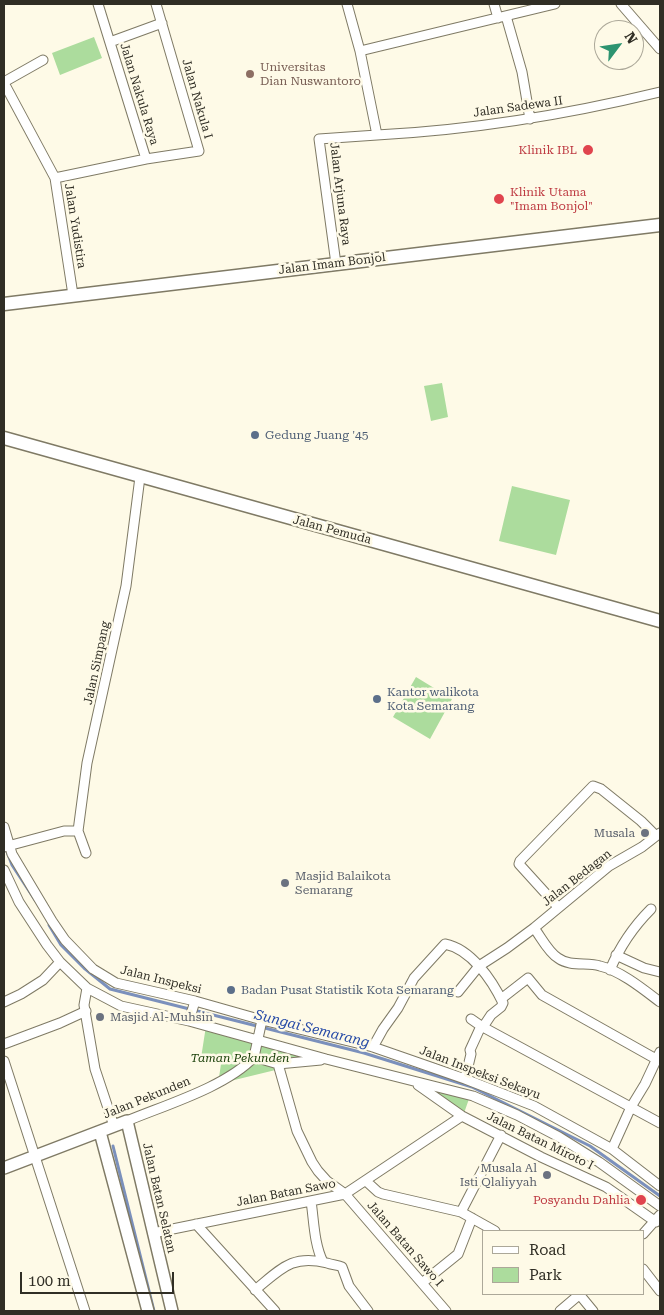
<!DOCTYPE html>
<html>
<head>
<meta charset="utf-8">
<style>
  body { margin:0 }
  #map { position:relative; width:664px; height:1315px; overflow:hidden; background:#fefae7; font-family:"Roboto Serif",serif }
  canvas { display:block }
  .frame { position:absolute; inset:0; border:5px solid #302e25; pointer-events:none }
  .legend { position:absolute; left:482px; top:1230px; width:162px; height:65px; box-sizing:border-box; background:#fefae7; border:1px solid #aca899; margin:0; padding:6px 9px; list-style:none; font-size:15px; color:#302e25 }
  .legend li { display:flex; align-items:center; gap:10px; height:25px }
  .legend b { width:25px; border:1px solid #aca899 }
  .north { position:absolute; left:594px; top:20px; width:50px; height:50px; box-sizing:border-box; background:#fefae7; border:1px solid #aca899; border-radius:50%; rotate:59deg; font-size:14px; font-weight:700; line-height:20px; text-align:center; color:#302e25 }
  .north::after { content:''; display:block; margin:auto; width:18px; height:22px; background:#2d9470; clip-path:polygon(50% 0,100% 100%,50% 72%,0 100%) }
  .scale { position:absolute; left:20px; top:1272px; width:154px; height:22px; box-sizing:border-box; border:2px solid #302e25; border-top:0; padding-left:6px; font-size:15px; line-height:18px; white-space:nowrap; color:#302e25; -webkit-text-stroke:4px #fefae7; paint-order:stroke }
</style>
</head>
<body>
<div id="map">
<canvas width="664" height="1315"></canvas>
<div class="frame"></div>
<ul class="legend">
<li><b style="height:6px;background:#fff"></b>Road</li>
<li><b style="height:14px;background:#acdc9d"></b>Park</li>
</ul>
<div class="north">N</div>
<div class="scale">100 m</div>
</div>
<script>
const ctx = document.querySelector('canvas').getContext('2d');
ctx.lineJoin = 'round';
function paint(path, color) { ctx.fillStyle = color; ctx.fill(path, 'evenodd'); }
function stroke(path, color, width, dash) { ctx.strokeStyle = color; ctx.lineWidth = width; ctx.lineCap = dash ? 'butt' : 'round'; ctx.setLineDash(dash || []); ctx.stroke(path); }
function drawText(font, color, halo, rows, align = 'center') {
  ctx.font = font + ' "Roboto Serif",serif'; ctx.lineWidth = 5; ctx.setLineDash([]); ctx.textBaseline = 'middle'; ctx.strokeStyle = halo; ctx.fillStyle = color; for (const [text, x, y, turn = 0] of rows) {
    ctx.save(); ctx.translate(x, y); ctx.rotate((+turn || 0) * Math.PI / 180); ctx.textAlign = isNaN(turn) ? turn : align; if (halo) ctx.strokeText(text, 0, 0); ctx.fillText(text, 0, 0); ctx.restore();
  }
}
const green = new Path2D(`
  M94,37L102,58L60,75L52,53Z
  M442,383L448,417L431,421L424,386Z
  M512,486L570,500L556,555L499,541Z
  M416,677L452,699L430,739L393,717Z
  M206,1026L315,1058L296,1065L218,1084L221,1064L201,1058Z
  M418,1083L470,1096L463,1116Z`);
const stream = new Path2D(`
  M6,849L12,865L35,900
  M49,925L61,945L84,968L110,989L364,1053L472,1087L590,1146L660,1196
  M113,1146L154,1311`);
const minor = new Path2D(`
  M98,4L146,159
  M494,4L498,18
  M621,4L660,49
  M506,16L522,72L530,119
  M110,42L162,23
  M360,51L555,4
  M4,82L43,60
  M4,83L55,178L73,295
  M377,135C474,130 565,115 660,92
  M55,178L146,159L199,151L156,4
  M336,264L319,139L377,135L360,51L347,4
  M4,827L12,854L52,921L65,940L93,969L116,983L195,1001L262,1020L373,1047L465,1079L534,1106L612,1149L660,1186
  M4,847L64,831H78
  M86,853L78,831L87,763L126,586L140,477
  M4,870L19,902L47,945L60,962L87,988L121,1006L189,1021L326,1059L473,1096L517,1115L559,1137L599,1162L660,1206
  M558,907L519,864L520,861L593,786L601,789L641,821L656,836
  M534,928C541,937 548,952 558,958C570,967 587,962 600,966C621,971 643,989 660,1002
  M616,955L644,968L660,972
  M610,970C620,946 633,927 651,909
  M87,988L84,1005L95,1069L114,1126
  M458,992L479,966L507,948L534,928L609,866L642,847L660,833
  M501,999L528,978L542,995L656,1059
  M4,1002L21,994L43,980L60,962
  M471,1019L481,1026L660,1123
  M189,1021L195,1001
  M4,1044L60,1023L86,1011
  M373,1047L383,1029L398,1008L414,978L445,944C471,949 492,980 503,1003L501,1007L491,1015L483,1027
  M254,1057L262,1020
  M4,1061L85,1311
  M278,1064L297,1131L312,1162L318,1171L327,1181L345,1194L446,1311
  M465,1079L471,1054L470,1050L481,1026
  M418,1085L462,1116L541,1157L606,1187L656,1222
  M127,1121C165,1105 226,1087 254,1057L278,1064L321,1060
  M612,1149L631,1107L645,1084L660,1052
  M366,1181L378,1192L383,1194L461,1212L495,1231
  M311,1201C314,1221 314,1244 323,1262
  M461,1212L501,1135
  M196,1224L275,1311
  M153,1233L345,1194L462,1116
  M643,1234L660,1215
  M643,1269L660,1291
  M422,1283L458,1254L472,1218
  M255,1290C281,1269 292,1254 327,1263C332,1265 338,1265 342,1267L349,1286L368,1311
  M579,1294L593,1311
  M560,1311L580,1294`);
const secondary = new Path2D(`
  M100,1132L148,1311
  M4,1168L127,1121L172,1311`);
const primary = new Path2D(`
  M4,304L660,225
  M4,438L660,621`);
const markers = [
  [250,74,5,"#8d6e63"],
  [588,150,6,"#e0444e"],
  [499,199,6,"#e0444e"],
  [255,435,5,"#5c6f8a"],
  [377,699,5,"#5c6f8a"],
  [645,833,5,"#6b7280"],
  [285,883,5,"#6b7280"],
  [231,990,5,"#5c6f8a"],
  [100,1017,5,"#6b7280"],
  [547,1175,5,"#6b7280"],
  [641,1200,6,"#e0444e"]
];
const educationNames = [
  ["Universitas",260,67],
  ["Dian Nuswantoro",260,81]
];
const streetNames = [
  ["Jalan Nakula Raya",139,94,73],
  ["Jalan Nakula I",197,99,74],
  ["Jalan Sadewa II",518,107,-8],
  ["Jalan Arjuna Raya",340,194,83],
  ["Jalan Yudistira",75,226,81],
  ["Jalan Imam Bonjol",332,264,-7],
  ["Jalan Pemuda",332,530,15],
  ["Jalan Simpang",97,663,-78],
  ["Jalan Bedagan",577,878,-38],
  ["Jalan Inspeksi",161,980,14],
  ["Jalan Inspeksi Sekayu",480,1073,21],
  ["Jalan Pekunden",147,1098,-22],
  ["Jalan Batan Miroto I",540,1141,26],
  ["Jalan Batan Sawo",286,1193,-11],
  ["Jalan Batan Selatan",159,1198,77],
  ["Jalan Batan Sawo I",405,1244,49]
];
const healthNames = [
  ["Klinik IBL",577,150],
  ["Klinik Utama",510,192,"left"],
  ["\"Imam Bonjol\"",510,206,"left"],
  ["Posyandu Dahlia",630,1200]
];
const serviceNames = [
  ["Gedung Juang '45",265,435],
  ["Kantor walikota",387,692],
  ["Kota Semarang",387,706],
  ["Badan Pusat Statistik Kota Semarang",241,990]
];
const worshipNames = [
  ["Musala",635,833],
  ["Masjid Balaikota",295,876,"left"],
  ["Semarang",295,890,"left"],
  ["Masjid Al-Muhsin",110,1017,"left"],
  ["Musala Al",537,1168],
  ["Isti Qlaliyyah",537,1182]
];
const parkNames = [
  ["Taman Pekunden",240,1058]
];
const waterNames = [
  ["Sungai Semarang",312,1029,14]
];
paint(green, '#acdc9d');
stroke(stream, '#7b90bc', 3);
stroke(minor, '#7f7a65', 11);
stroke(secondary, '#7f7a65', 14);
stroke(primary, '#7f7a65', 15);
stroke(minor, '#fff', 9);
stroke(secondary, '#fff', 11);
stroke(primary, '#fff', 12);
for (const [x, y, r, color] of markers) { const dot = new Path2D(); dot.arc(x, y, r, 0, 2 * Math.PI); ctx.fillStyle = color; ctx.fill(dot); stroke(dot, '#fefae7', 2); }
drawText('12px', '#785e54', '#fefae7', educationNames, 'left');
drawText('12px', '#302e25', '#fefae7', streetNames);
drawText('12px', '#be3a42', '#fefae7', healthNames, 'right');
drawText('12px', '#4e5e75', '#fefae7', serviceNames, 'left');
drawText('12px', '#5b616d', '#fefae7', worshipNames, 'right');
drawText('italic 12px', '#163d05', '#fefae7', parkNames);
drawText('italic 14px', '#264aa7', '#fefae7', waterNames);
</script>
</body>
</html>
